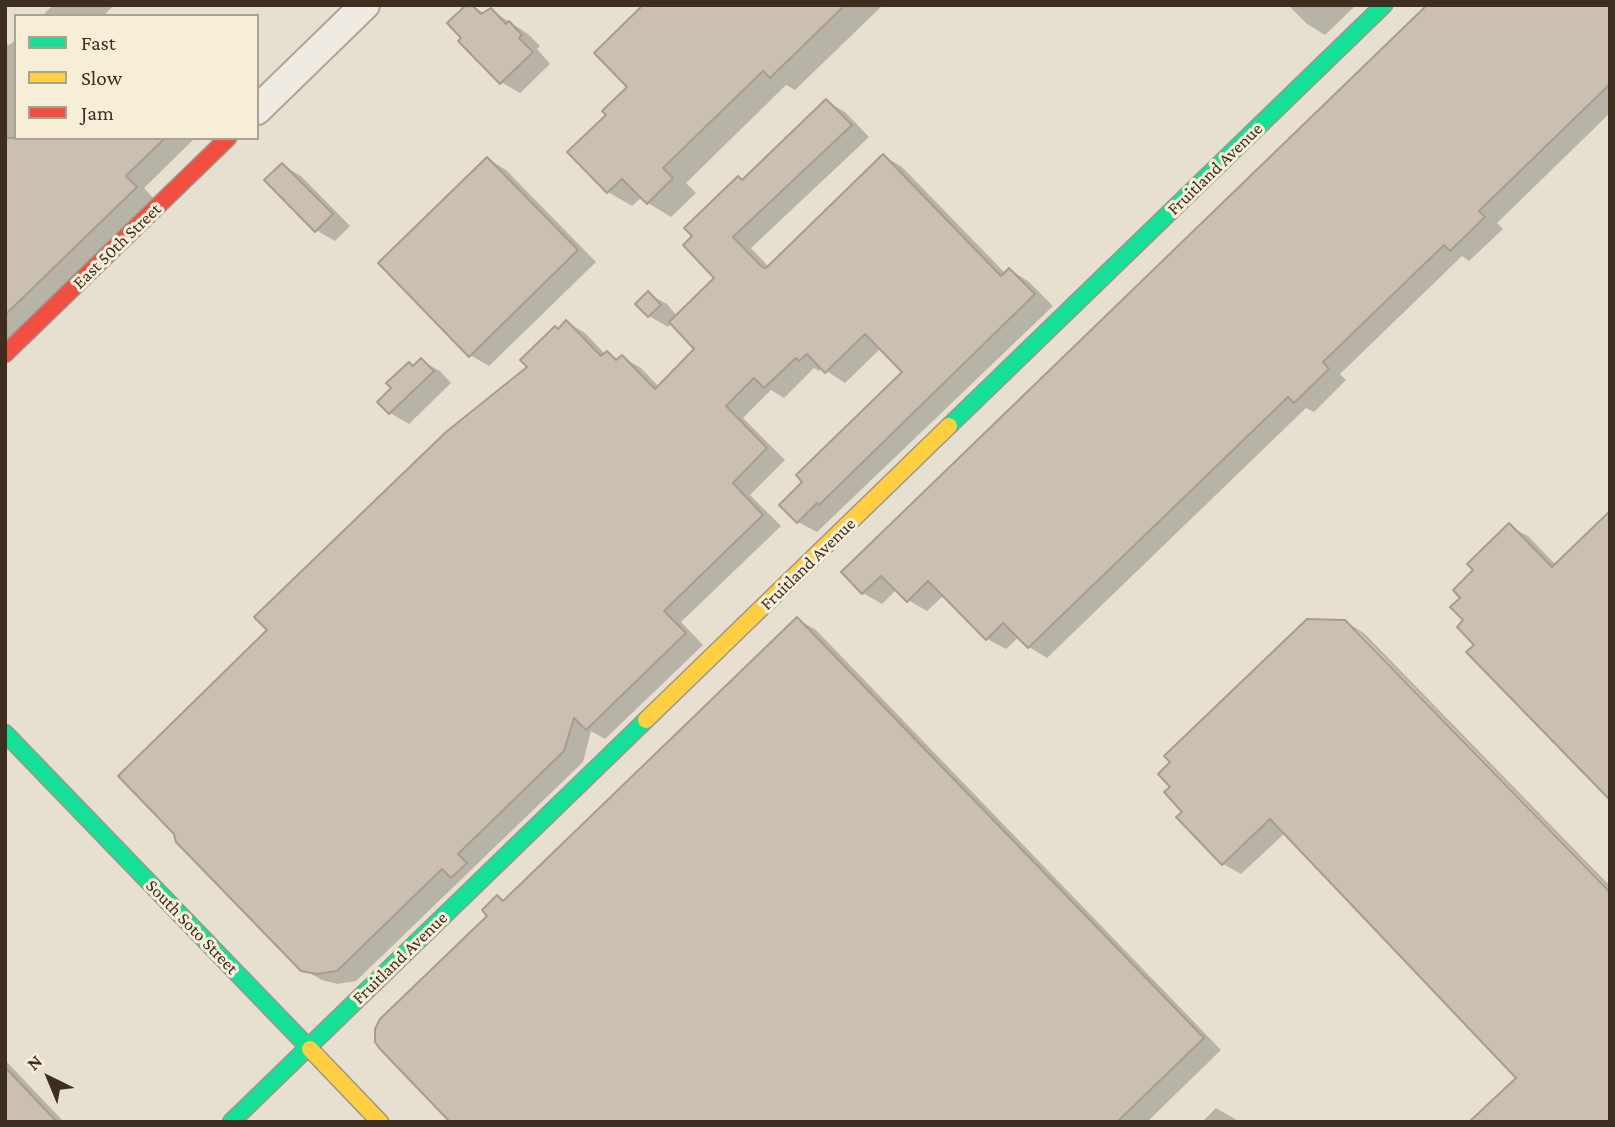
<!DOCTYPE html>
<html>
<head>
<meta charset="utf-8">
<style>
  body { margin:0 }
  #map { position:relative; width:1615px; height:1127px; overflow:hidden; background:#e7e0d1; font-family:"Crimson Pro",serif }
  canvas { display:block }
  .frame { position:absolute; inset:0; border:7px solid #3d2e20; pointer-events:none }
  .legend { position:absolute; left:14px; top:14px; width:245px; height:126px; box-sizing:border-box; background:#f7eed8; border:2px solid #ada18e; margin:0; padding:9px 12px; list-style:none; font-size:21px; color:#3d2e20 }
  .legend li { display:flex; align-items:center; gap:14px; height:35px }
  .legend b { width:35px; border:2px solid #ada18e }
  .north { position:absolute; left:14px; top:1043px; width:70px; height:70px; -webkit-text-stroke:5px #f7eed8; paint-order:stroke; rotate:317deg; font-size:19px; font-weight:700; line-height:28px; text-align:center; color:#3d2e20 }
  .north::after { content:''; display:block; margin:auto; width:24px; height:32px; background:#3d2e20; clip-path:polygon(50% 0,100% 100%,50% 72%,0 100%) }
</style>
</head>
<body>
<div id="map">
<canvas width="1615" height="1127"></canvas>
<div class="frame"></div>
<ul class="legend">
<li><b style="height:9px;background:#16e098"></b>Fast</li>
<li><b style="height:9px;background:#ffcf43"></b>Slow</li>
<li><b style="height:9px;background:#f24e42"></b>Jam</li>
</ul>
<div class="north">N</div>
</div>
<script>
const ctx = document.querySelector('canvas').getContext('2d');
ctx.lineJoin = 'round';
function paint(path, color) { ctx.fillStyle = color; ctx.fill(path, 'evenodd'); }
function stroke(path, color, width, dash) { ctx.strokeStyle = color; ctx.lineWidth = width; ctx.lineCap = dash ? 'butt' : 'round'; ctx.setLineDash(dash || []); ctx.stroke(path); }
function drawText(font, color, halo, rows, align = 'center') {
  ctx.font = font + ' "Crimson Pro",serif'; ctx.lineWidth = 6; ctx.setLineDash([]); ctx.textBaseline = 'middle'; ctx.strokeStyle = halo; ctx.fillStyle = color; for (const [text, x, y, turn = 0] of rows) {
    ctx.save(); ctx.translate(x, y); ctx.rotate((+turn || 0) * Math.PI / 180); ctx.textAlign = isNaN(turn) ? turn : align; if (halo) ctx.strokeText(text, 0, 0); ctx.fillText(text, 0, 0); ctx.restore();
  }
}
const shadow = new Path2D(`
  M53,5H114L103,16H42Z
  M471,5L485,14L491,10L528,34L540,46L537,49L550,64L520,93L501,82Z
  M646,5H883L795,90L786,85L686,183L696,193L671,217L648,203L642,197L632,206L608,192L570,152L608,115L629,87Z
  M1288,5H1356L1325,35L1307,24Z
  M1610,5V113L1497,223L1503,229L1469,261L1462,256L1340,374L1346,380L1314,412L1306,408L1047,658L1029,647L1019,637L1006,649L987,639L944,595L927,611L908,600L897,589L882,604L863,593L844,572Z
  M16,40V138H195L144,188L154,199L5,344V43L9,45Z
  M826,101L845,112L869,137L751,248L769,267L884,156L902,167L1006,274L1010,270L1028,281L1053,306L817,532L798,522L904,372L881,348L845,383L822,368L819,371L814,368L784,398L771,390L743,418L785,460L750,495L781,526L681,622L703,645L605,739L591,731L583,762L356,981L337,984L322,980L302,969L270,630L530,368L567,322L585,333L606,355L608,353L619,360L622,357L641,368L659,387L697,349L672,323L668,327L649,316L648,294L667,304L677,316L717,278L738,178L744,181Z
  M488,159L506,170L596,262L489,366L470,355Z
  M282,165L301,176L350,226L335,241L316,230Z
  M422,361L440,371L451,383L409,424L390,413L415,367Z
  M1509,526L1528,536L1557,566L1476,645L1465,620L1462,598L1476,570Z
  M797,619L816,630L1221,1050L1147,1122H454L490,916L497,897L505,901Z
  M1345,622L1364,633L1610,886V890L1357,630H1352L1518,1078L1285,833L1241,874L1223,864Z
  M5,1060L64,1122H5Z
  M1216,1108L1235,1119L1238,1122H1202Z`);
const building = new Path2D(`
  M466,5H472L481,14L491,8L506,24L509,21L522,35L519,38L533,52L500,84L458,41L461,38L447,23Z
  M643,5H845L770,78L763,71L663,168L673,178L647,204L622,179L607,193L567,152L606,115L602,111L627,87L594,53Z
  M1427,5H1610V84L1479,211L1485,217L1450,251L1444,245L1323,362L1329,369L1294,403L1288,397L1028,648L1003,623L986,640L928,581L907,602L881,576L862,594L841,572Z
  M826,99L852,125L733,237L762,267L766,268L883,154L1001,276L1009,268L1035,294L819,505L817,503L797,523L779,505L802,482L796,475L902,372L865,334L825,373L807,354L799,361L796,358L764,388L754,378L726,406L767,448L733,483L763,515L664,611L686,633L586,730L574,718L564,751L458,854L467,863L451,878L442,869L337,971L317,974L301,971L176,842L174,834L118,776L267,630L254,617L446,432L527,367L520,360L555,326L558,329L566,320L601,356L607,351L616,360L622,355L655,389L694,349L669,322L714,278L683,245L692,236L684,228L738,176L742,180Z
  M5,138H165L126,176L137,187L5,315Z
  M487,157L578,250L469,357L378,263Z
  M282,163L333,214L315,232L264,180Z
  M648,291L661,305L648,317L635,304Z
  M421,358L434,371L389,414L377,402L391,388L386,383L409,362L413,366Z
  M1610,511V800L1466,652L1474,645L1457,627L1463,620L1450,607L1460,598L1453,590L1473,570L1467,564L1509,523L1552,567Z
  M797,617L1204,1038L1117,1122H450L380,1049L375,1042V1029L380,1019L487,916L482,910L497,895L503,901Z
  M1307,619L1345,620L1610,892V1122H1469L1516,1078L1270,819L1222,865L1176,817L1182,812L1164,792L1170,787L1158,774L1170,762L1164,756Z
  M5,1067L57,1122H5Z`);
const street = new Path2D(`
  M257,110L365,5`);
const fast = new Path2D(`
  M949,426L1384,5
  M5,733L310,1049
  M231,1122L646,720`);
const slow = new Path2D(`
  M646,720L949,426
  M310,1049L380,1122`);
const jam = new Path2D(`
  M5,354L228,138`);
const streetNames = [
  ["Fruitland Avenue",1215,169,-44],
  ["East 50th Street",117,246,-44],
  ["Fruitland Avenue",808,564,-44],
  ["South Soto Street",192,927,46],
  ["Fruitland Avenue",400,958,-44]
];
paint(shadow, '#0003');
paint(building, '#cbbfb2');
stroke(building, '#a89c90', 2);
stroke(street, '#ada599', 32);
stroke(fast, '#9c958a', 19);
stroke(slow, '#9c958a', 19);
stroke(jam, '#9c958a', 19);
stroke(street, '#efebe3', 28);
stroke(fast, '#16e098', 16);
stroke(slow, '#ffcf43', 16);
stroke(jam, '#f24e42', 16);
drawText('18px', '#3d2e20', '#f7eed8', streetNames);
</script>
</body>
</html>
